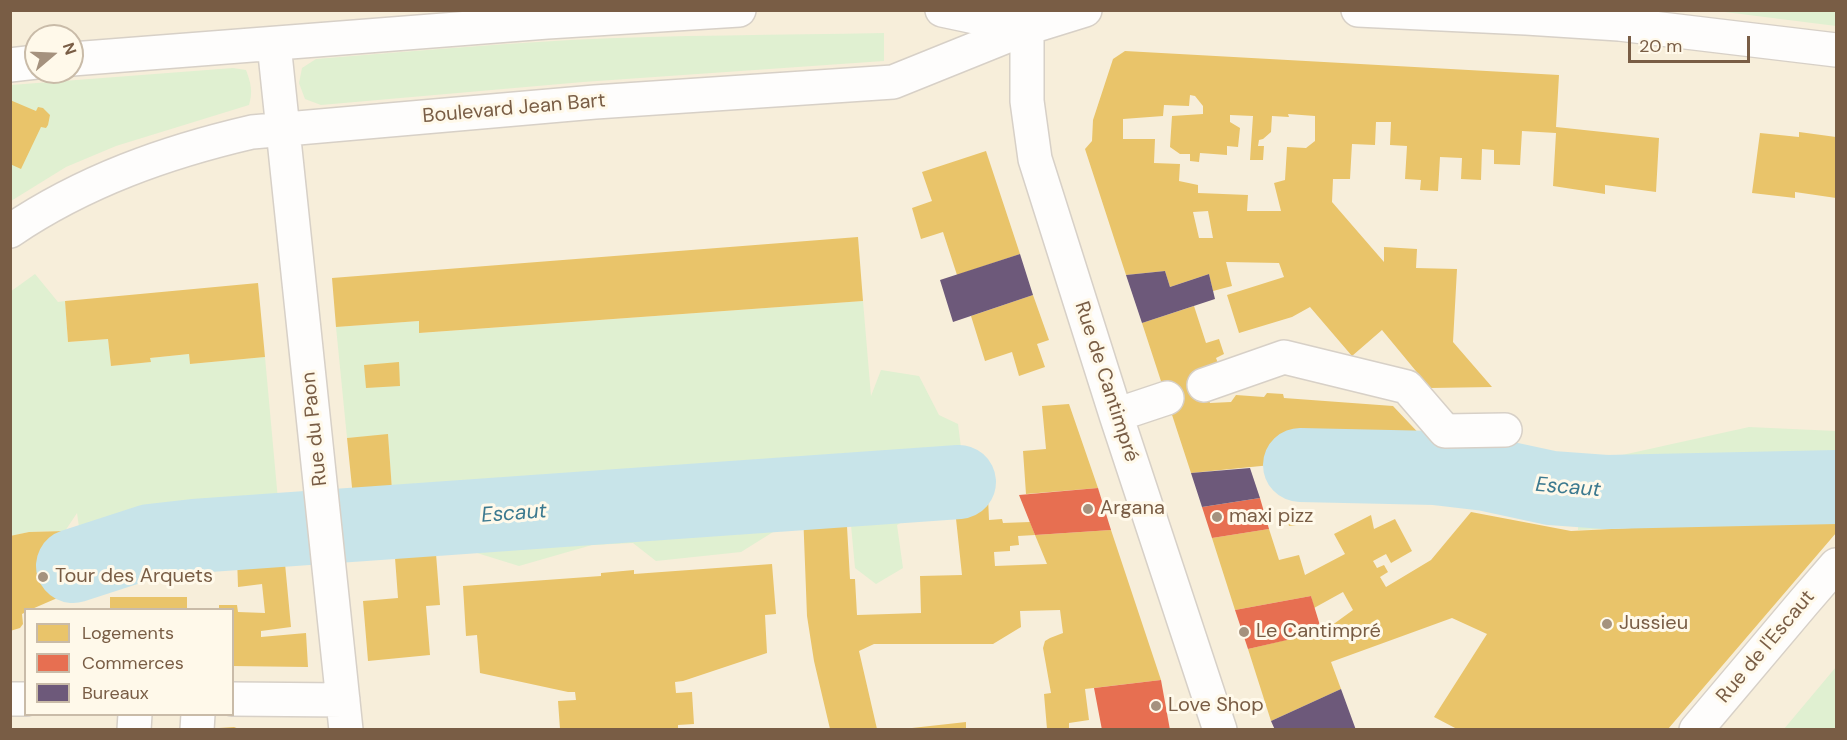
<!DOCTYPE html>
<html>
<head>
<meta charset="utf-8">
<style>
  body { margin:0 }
  #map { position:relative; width:1847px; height:740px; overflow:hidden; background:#f8f3e8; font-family:"DM Sans",sans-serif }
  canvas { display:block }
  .frame { position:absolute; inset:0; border:12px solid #795d45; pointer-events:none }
  .legend { position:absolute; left:24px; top:608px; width:210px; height:108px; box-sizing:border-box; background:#fff9ea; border:2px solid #c9bba8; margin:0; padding:8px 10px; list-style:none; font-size:18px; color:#795d45 }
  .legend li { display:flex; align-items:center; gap:12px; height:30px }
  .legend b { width:30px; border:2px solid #c9bba8 }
  .north { position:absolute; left:24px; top:24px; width:60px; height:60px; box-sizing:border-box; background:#fff9ea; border:2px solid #c9bba8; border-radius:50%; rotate:71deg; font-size:16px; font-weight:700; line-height:24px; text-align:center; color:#795d45 }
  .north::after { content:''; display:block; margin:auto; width:21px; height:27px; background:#a5927e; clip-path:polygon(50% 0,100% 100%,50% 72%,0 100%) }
  .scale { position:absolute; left:1628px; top:36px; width:122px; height:27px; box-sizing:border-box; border:3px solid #795d45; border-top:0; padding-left:8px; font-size:18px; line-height:21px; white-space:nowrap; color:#795d45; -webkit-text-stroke:4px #fff9ea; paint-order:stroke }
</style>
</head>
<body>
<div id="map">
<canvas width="1847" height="740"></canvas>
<div class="frame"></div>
<ul class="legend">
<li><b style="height:16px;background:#e9c46a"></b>Logements</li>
<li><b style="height:16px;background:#e76f51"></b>Commerces</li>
<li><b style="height:16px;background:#6d597a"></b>Bureaux</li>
</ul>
<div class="north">N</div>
<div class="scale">20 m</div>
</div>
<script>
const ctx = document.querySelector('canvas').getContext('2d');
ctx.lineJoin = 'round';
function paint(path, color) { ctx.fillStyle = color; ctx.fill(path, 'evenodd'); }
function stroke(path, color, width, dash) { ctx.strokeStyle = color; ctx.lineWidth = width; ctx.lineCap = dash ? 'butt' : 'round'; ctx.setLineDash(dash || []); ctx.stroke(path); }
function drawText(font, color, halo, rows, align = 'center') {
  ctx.font = font + ' "DM Sans",sans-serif'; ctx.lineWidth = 6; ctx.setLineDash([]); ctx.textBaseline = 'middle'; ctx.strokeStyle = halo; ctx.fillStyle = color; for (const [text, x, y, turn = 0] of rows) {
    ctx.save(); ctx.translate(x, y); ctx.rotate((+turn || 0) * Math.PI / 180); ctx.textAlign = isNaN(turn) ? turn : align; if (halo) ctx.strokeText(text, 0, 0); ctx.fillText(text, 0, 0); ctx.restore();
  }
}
const residential = new Path2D(`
  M11,11H1836V729H11ZM36,36H72V72H36ZM26,610H232V714H26Z`);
const green = new Path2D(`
  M1717,11H1836V26Z
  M884,33V61L583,82L321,105L305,99L299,83L302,68L316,59C401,52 485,45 570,40C675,35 779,35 884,33Z
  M233,68L246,70C251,83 253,92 249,105L116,146L66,167L11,201V85Z
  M35,274L58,302L65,301L68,342L108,339L111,366L150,362V358L189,354L190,364L265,357L279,511L79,527L77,513L65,531L29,532L11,536L10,292Z
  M863,301L871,396L881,370L919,376L939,415L958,424L963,464L937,501L897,525L903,568L876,584L855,568L849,504L797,507L781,527L741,552L656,561L633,543L592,545L519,566L477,553L455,536L403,517L402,503L393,504L388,435L347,438L336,327L419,321L420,333ZM854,466V473L780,478L766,473Z
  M1749,427L1836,431V518L1578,530L1577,465Z
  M1836,667V729H1784Z`);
const homes = new Path2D(`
  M1125,51L1559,75L1556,127L1659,138L1656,192L1605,185V194L1553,186L1556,133L1522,131L1520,165L1494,164V150L1482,149L1481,180L1461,179L1462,158L1440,157L1438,191L1420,190L1421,180L1405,179L1407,146L1390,145L1391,122H1376L1375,145L1352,144L1350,179H1333L1332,202L1384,262V247L1417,249L1416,268L1457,269L1453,342L1492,387L1430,388L1382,330L1352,356L1310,307L1292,317L1239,333L1227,295L1284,277L1279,263L1226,262L1232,286L1213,291L1209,274L1170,287L1165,271L1126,275L1085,149L1092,141L1093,120L1113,59ZM1190,95L1195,96L1203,106V114L1172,116L1170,147L1180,154H1190V161L1199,162L1200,153L1227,155V146L1238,147L1240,128L1230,122V115L1253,116L1250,160H1263L1264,146H1258L1259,140L1263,139L1271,132L1272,116L1289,117L1288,114L1315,116V141L1306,148L1287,147L1285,180L1274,183L1281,211H1247L1248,195L1198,193V185L1179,181L1180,164L1154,163L1155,139H1123V119L1163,116L1164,105L1189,106ZM1208,211L1213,238H1199L1193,212Z
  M10,100L36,111L38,107L43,108L50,115L48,125L46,128L41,127L21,169L10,164Z
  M1799,132L1836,137V198L1795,192V198L1752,193L1760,133L1799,137Z
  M986,151L1020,254L957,275L943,232L921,239L912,208L932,201L922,172Z
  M858,237L863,301L419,333V321L336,327L332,278Z
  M258,283L265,357L190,364L189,354L150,358L151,362L111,366L108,339L68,342L65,301Z
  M1033,295L1049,340L1037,344L1045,367L1019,376L1012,352L985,361L971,316Z
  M1194,306L1206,343L1219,339L1224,354L1216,358L1219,366L1199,373L1210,403L1231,402L1236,395L1264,397L1267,393L1283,394L1284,398L1393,406L1444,460L1292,437L1305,481L1296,482L1291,463L1191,473L1142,323Z
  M399,362L400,386L366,388L364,365Z
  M1069,404L1098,488L1026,494L1023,451L1046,449L1042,406Z
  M388,434L393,504L354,507L347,438Z
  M988,497L989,520L1002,519L1003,523L1030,522L1035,535L1018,536L1019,545L1010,546V551L994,552L995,566L1047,564L1035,535L1111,530L1161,680L1085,689L1089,720L1069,723V729H1047L1044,694L1051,693L1043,648L1045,641L1050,638L1063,633L1060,610L1020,611L1021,627L993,644H874L859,651L877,729H830L814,661L807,616L803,512L846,509L850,579H855L857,615L921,613L920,576L962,575L954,500Z
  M1308,510L1310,523L1289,526L1286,513Z
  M1471,512L1571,531L1836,518V533L1668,729H1457L1434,717L1487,634L1452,618L1331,662L1341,689L1271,721L1248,649L1324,631L1353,610L1343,592L1314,608L1311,596L1235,610L1212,538L1269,529L1279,560L1299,555L1305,575L1345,554L1334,534L1371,515L1374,529L1395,519L1412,551L1391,563L1386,554L1373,561L1377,568L1384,565L1388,572L1380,577L1386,587L1431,560Z
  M65,531L78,589L32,609H26V612L22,614L23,624L20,628L10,631V536L29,532Z
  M435,541L440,605L426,606L430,655L368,661L363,601L398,598L394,544Z
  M284,553L291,627L261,631V637L306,633L308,667L232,666V609H219V605H237L238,612L265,613L262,584L238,587L237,557Z
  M772,564L776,614L765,615L767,653L683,681L675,682L676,693L692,692L694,724L678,725V729H560L558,701L576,700L575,692H568L480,673L477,635L466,636L463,586L601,576V573L634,570V574Z
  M110,597H187V609H110Z
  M966,722V729H912V728Z
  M234,727L239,729H219V728Z`);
const shops = new Path2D(`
  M1098,488L1111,530L1035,535L1019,495Z
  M1260,498L1269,529L1212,538L1202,507Z
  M1311,596L1322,632L1248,649L1235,610Z
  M1161,680L1170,730H1102L1094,688Z`);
const offices = new Path2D(`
  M1020,254L1033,295L953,322L940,280Z
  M1165,271L1170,287L1209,274L1215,299L1142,323L1126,275Z
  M1250,468L1260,498L1202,507L1191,473Z
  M1341,689L1356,730H1275L1271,721Z`);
const river = new Path2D(`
  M1300,465L1435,468L1486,474L1551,488L1606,492L1836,487
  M73,566L150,541L194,536L959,482`);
const minor = new Path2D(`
  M942,10L1027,28
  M1027,10V101L1035,159L1116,415L1220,730
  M1358,10L1526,18L1619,24L1836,50
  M274,44L346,730
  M72,59L547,22L739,10
  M10,65L36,62
  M10,231C84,181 166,152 252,132L595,102L893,82L1027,28L1085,10
  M1204,385L1284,357L1407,387L1445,431L1505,430
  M1116,415L1167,398
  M10,699H26
  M232,699L343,700
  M134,730L135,714
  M197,730L198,714
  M1696,730L1804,602L1836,565`);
const markers = [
  [1088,509,6,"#a5927e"],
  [1217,517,6,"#a5927e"],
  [43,577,6,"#a5927e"],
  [1607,624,6,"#a5927e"],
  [1244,632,6,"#a5927e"],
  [1156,706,6,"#a5927e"]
];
const streetNames = [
  ["Boulevard Jean Bart",514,109,-5],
  ["Rue de Cantimpré",1106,382,72],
  ["Rue du Paon",315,429,-96],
  ["Rue de l'Escaut",1766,647,-50]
];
const poiNames = [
  ["Argana",1100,509],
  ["maxi pizz",1229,517],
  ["Tour des Arquets",55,577],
  ["Jussieu",1619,624],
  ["Le Cantimpré",1256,632],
  ["Love Shop",1168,706]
];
const waterNames = [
  ["Escaut",1568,488,5],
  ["Escaut",514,514,-4]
];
paint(residential, '#f7eeda');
paint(green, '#e0f0d1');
paint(homes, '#e9c46a');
paint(shops, '#e76f51');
paint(offices, '#6d597a');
stroke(river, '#c8e4e9', 74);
stroke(minor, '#d7d0c7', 36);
stroke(minor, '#fefdfc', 33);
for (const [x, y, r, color] of markers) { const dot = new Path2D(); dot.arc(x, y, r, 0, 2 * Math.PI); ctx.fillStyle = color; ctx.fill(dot); stroke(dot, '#fff9ea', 2); }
drawText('20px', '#795d45', '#fff9ea', streetNames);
drawText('20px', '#795d45', '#fff9ea', poiNames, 'left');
drawText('italic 21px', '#3c798f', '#fff9ea', waterNames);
</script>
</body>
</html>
